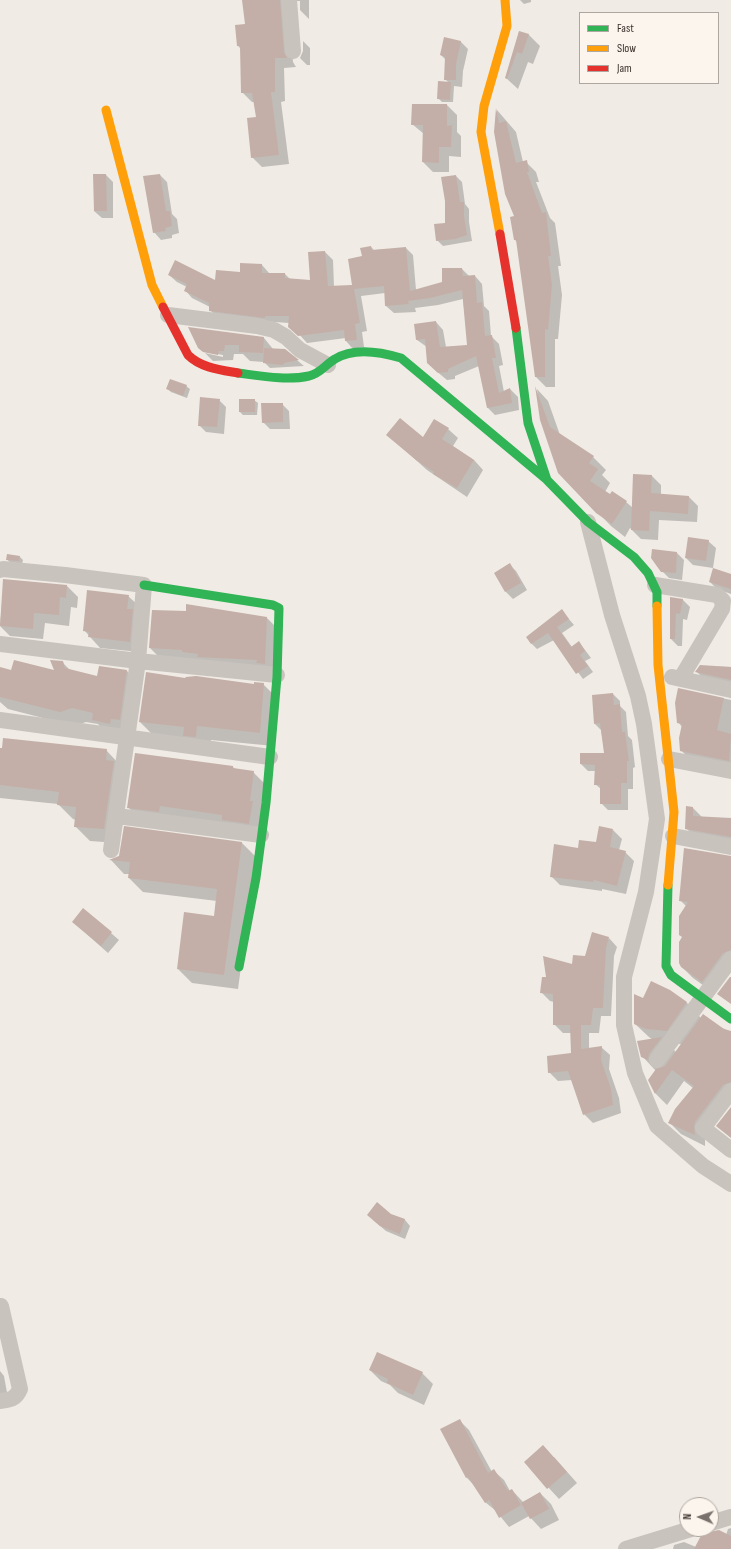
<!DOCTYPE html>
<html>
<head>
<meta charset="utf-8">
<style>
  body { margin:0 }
  #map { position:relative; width:731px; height:1549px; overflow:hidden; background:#f0ebe5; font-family:"Sofia Sans Condensed",sans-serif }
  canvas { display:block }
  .legend { position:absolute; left:579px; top:12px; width:140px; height:72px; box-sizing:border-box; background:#fbf5ee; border:1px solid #aea6a0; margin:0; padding:5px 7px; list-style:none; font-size:12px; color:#3b302b }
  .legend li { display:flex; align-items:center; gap:8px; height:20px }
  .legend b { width:20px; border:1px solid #aea6a0 }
  .north { position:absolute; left:679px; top:1497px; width:40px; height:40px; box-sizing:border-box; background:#fbf5ee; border:1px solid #aea6a0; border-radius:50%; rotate:272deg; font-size:11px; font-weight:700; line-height:16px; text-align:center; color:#3b302b }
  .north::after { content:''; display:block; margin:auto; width:14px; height:18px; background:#7a716c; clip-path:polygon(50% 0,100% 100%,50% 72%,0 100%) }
</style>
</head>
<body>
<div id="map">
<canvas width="731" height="1549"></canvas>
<ul class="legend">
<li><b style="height:5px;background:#30b455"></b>Fast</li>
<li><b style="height:5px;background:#ff9f0a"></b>Slow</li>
<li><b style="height:5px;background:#e5322d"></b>Jam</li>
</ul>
<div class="north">N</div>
</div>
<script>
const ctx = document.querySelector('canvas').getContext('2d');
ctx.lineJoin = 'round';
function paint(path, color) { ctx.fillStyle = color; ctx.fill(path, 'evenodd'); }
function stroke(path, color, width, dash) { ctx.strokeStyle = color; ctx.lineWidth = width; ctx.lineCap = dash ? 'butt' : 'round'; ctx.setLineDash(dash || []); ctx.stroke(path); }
const shadow = new Path2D(`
  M243,0H309V19L300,10V1H294L289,10L293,62L296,67L284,68L285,101L281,102L289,164L262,167L252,157L257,118L255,102H252L242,92L241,49L238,46L246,25Z
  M520,0H531V2L524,4Z
  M519,32L529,35L540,46L533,64L528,62L518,89L506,78Z
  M445,38L461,42L468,49L463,71L462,87L454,86L453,102H442L438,98L449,83L445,79L446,60L441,55Z
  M303,41L310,48V65H307L300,58L303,51Z
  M447,105L457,115V132L461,136V157L449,156V172H433L423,162L424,134L412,124Z
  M497,110L516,132L523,162H526L536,172L539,182H536L550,218L555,223L561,266H558L562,295L558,339H555V387H546L536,377L517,242L515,240V217L495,132Z
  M94,175H106L113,182V218H102L94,211Z
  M160,175L167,182L172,214L177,219L179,233L172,235V238L161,240L154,232Z
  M456,176L462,182L465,204L469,209V222L472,241L443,246L437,240L446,224Z
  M371,247L374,250L406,248L413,255L416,290L443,283L462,269L470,277L475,276L482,284L484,306L489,311L491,336L499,344L503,365L499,366L504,392L510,389L518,397L519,410L495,415L488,408L479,366L455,376V379L447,380L435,370L427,347L417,340L415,325L436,322L443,330L446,347L468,346L463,299L438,305L415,308L416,312L394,313L386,306L385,293L361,296L367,331L362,332L364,347L353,349L346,341V338L307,343L289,323L218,318L210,310V307L192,298L185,290L187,287L177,282L169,275L216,281L262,265L269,273L285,274L290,279L311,281L325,252L333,260L334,287L354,286L363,257Z
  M264,338L273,349L285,350L304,366L270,368L264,362L250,361L243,354H234L233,360L213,361L205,353L223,357V355L205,352L199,347Z
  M186,386L190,389L187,398L171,392L168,389Z
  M537,389L548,401L560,435L593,457L606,470L602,475L610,483L605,492L626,502L633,508L652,476L661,485V495L689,497L698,506L697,522L659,520L658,540L641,539L630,528L625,537L611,526L559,473L541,420Z
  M219,400L226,407L224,434L206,432L199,425Z
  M254,400L258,403L257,415H243L240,412Z
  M282,404L289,411L290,429H270L263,422Z
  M448,429L458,438L453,446L474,460L483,470L467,497L427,470L388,435L423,439Z
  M708,541L716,548L713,568L693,565L686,558Z
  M677,553L684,560L682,580L669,578L662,571Z
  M20,557L23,560L22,564L10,563L7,559Z
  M509,564L516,571L527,590L513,599L506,592L495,573Z
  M731,575V594L717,589L710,582Z
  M4,580L67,586L78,597L77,608L71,607L69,626L45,623L43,639L10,636L0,626Z
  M128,596L139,606L140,652L100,648L84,630Z
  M671,598L683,600L690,607L687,620L683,619L682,646H678L671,639Z
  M562,611L574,625L562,633L572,647L579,642L591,658L585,661L593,672L583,679L554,640L537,649L531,643Z
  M267,618L280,631L278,677L163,661L150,648Z
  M62,662L70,670L98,677L127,671L141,685L134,734H107L98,724L86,722L74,726L8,709L0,702V668L12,671H55Z
  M700,666L731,667V689L708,683L697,672Z
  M186,679L255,685L263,684L277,698L274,746L211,740L210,751L154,736L140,722Z
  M679,689L731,700V770L692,762L681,750L682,727L678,722Z
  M613,694L620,701V706L626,712L628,736L632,740L635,767L633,768V789H628V810H608L601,803V789L595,784L596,771H588L581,764L605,754L601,730L595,724Z
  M0,749L106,750L120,765L118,843L90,841L75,826L76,820L73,819L58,804L0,798Z
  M233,767L236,770L253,772L267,786L263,838L142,822L128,807Z
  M693,808L702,817L731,819V846L698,840L686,828Z
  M613,830L622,839L619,850L625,852L634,861L626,894L602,889V891L560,885L551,876L578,849L597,843Z
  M242,843L256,857L238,989L192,983L178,969L215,917L217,901L143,892L129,878V874H124L111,860L120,856Z
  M731,857V972L714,993L693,978L681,966L686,906L680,900Z
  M83,909L119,940L108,953L73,922Z
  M609,938L617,947L614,956L611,1016H601L599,1033H589V1049L601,1047L610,1055L609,1069L619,1098L621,1113L593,1123L584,1114L572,1080L558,1081L549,1072L572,1054L571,1033H563L554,1024V1002L550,1001L542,993L548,978L573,965Z
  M670,991L687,1003L701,1018L731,1032V1102L705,1139V1146L681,1134L670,1123L693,1088L684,1081L667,1105L656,1094L650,1080L656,1071L642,1056L653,1040L649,1037L634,1023L644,1000ZM667,1043L681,1044L676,1052Z
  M390,1215L405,1220L410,1226L405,1239L386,1231L373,1220Z
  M370,1370L422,1373L433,1384L424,1405L398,1393L390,1385L381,1381Z
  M0,1371L4,1376L8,1398L0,1400Z
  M459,1420L469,1430L492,1472L494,1471L504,1480L510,1491L512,1490L523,1502L540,1493L551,1504L559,1520L541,1529L529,1516L509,1527L496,1511L485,1502L476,1487L467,1478Z
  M554,1457L577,1483L559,1499L525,1462Z
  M731,1528V1549H673L674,1545L684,1542L696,1547L709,1533L726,1535L728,1529Z`);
const building = new Path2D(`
  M242,0H280L284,52L287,58H275V92H271L279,155L251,158L247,118L256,117L252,93H241L240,46H237L235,25L245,24Z
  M519,31L529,34L522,54L517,52L507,79L505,78Z
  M444,37L461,41L456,64V80H444L445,57L440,55Z
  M438,81L451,82L450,100L437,99Z
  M412,104H447V126L452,125L451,147H439V163L422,162L423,125H411Z
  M496,108L499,123L506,121L516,163L527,160L529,172H527L542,213L546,212L551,256H548L552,285L548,330L545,329V377H535L516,240H514L510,217L514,216L505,194L494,132Z
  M93,174H106L107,211H94Z
  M160,174L166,211H170L172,226L165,228L166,231L153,233L143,176Z
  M456,175L460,202H464V216L467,235L455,239L436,241L434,224L445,223V201L441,177Z
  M371,246L372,250L406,247L410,291L442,282V268H462L463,276L475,275L477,303L482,302L485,336L492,335L496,358H492L499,393L510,388L512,403L487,408L476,356L448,369V372L438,373L427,363L425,339L416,340L414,324L436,321L440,347L467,345L462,290L430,298L408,301L409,304L385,306L384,286L354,289L360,323L355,324L357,340L345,341L344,330L298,336L288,327L289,316H265V318L209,311V303L184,291L187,284L168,275L175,260L215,280L216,270L240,272V263L262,264V273H285V278L310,280L308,252L325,251L328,286L352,285L348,259L362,256L360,248Z
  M188,327L264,337L263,353L239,352V345H225L224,351H219L218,355L203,352L198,348Z
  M264,348L285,349L299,360L284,363L283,365L263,363Z
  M170,379L187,385L183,396L166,389Z
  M535,386L550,427L594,456L589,463L598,469L590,481L610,494L612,491L627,501L612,524L596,513L558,473L540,420Z
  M200,397L220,399L217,427L198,426Z
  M239,399H255V412H239Z
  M261,403H283V422L262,423Z
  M400,418L423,437L434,419L449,428L442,439L474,460L457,488L433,474L434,472L416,460L386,435Z
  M633,474L652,475L651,493L689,496L688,514L650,511L649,531L631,530Z
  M688,537L709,540L706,561L685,558Z
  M652,549L677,552L676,573L661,572L651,558Z
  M7,554L20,556L19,561L6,560Z
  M510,563L521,583L505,592L494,573Z
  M713,568L731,574V589L709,582Z
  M3,579L67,585L66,598L60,597L59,615L34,613L33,629L0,626Z
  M87,590L129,595L127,609H133L130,642L88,637L89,632L83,631Z
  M670,597L683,599L680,614L676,613L675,639H670Z
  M186,604L267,617L265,664L256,663L257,660L197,657L198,654L182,652V650L149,648L152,610L186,611Z
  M562,609L569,619L557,627L571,647L579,641L585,651L580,655L588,666L576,674L548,633L531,644L526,637Z
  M14,660L54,670L50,660L63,661L65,668L97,676L99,666L127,670L120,720L111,719L110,724L92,720L93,713L72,708L60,712L0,697V667L11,670Z
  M700,665L731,667V680L695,672Z
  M146,672L185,678L186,677L196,676L254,684V682L264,683L260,733L197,726L196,737L183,736L184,727L139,722Z
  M678,688L724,698L717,730L731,734L729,761L680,751L679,738L682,724L677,723L675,703Z
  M613,693L614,705L620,704L622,732H625L629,761H627V783H621V804H600V785H594L595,765L580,764V753H604L600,723L594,724L592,695Z
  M3,738L107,749L106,760L114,761L104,829L74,827L76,807L57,805L59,792L0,785V748H2Z
  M135,753L233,766V768L254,771L250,801H253L249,824L222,820V815L160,806L159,812L127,808Z
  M686,806L693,807V816L731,818V837L685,829Z
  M124,826L242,842L224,975L177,969L184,912L214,916L217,889L128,878L130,862L109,860L119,856Z
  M599,826L613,829L610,847L626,851L617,886L594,880L593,882L550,877L554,844L578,848L579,840L596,842Z
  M684,848L731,856V950L723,953L702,982L681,967L679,963V942L682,937L679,935V916L688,902L679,901Z
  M83,908L112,932L101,946L72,922Z
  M592,932L609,937L606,948L603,1008H593L591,1025H581V1049L602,1046L601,1060L611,1089L613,1105L583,1115L568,1071L548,1073L547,1056L571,1053L570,1025H553V994L540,993L542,977H546L543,956L572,964L573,955L585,956Z
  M730,977H731V1004L717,994Z
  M651,981L670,990L687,1002L667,1031L646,1029L634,1024V994L643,998Z
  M703,1014L724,1029L731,1031V1082L723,1085L695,1122L694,1127L695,1135L668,1123L675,1109L694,1086L672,1070L655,1094L648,1080L656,1069L665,1066Z
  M662,1037L649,1054L648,1060L641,1057L637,1041Z
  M731,1107V1138L716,1126Z
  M377,1202L391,1214L405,1219L400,1234L380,1226L367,1215Z
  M377,1352L423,1372L413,1395L387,1383L388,1379L369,1370Z
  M460,1419L488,1473L494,1469L508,1491L512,1489L521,1505L499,1518L489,1500L485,1503L468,1477L466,1478L440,1429Z
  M543,1445L567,1472L547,1489L524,1462Z
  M540,1492L549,1509L530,1519L521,1503Z
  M704,1530L709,1532L719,1530L731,1536V1549H694Z`);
const street = new Path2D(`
  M289,0L293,51
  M168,315L257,326L274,330L286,337L300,350L328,365
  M588,522L612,615L638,696L644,724L657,819L646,892L624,977V1025L635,1073L657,1126L703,1166L731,1184
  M0,570L3,569L65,575L144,585L138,661L277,675
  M655,585L717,595L723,601L722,609L681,678
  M0,644L138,661L111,850
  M672,677L731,690
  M0,720L270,757
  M669,759L731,771
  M117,816L261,835
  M673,836L731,847
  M657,1060L731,959
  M731,1091L703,1128L731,1150
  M0,1401C10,1400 16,1399 20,1389L1,1306
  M711,1523L731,1517
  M626,1549L691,1529`);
const fast = new Path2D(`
  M516,328L528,423L547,480L588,522L634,557L648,573L657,592V606
  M238,373C261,376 287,381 309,376C320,374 326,364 335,359C354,347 381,352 401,358L546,479
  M144,585L273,605L279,608L277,677L266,803L256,878L239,967
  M668,885L666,966L671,975L731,1019`);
const slow = new Path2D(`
  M106,110L152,285L163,307
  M500,234L481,132L484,106L507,26L505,0
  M657,606L658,665L674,812L668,885`);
const jam = new Path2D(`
  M500,234L516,328
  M163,307L188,355C201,368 221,370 238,373`);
paint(shadow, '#0003');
paint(building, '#c3afa7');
stroke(street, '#c9c3be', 16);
stroke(fast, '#30b455', 9);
stroke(slow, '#ff9f0a', 9);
stroke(jam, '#e5322d', 9);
</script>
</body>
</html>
